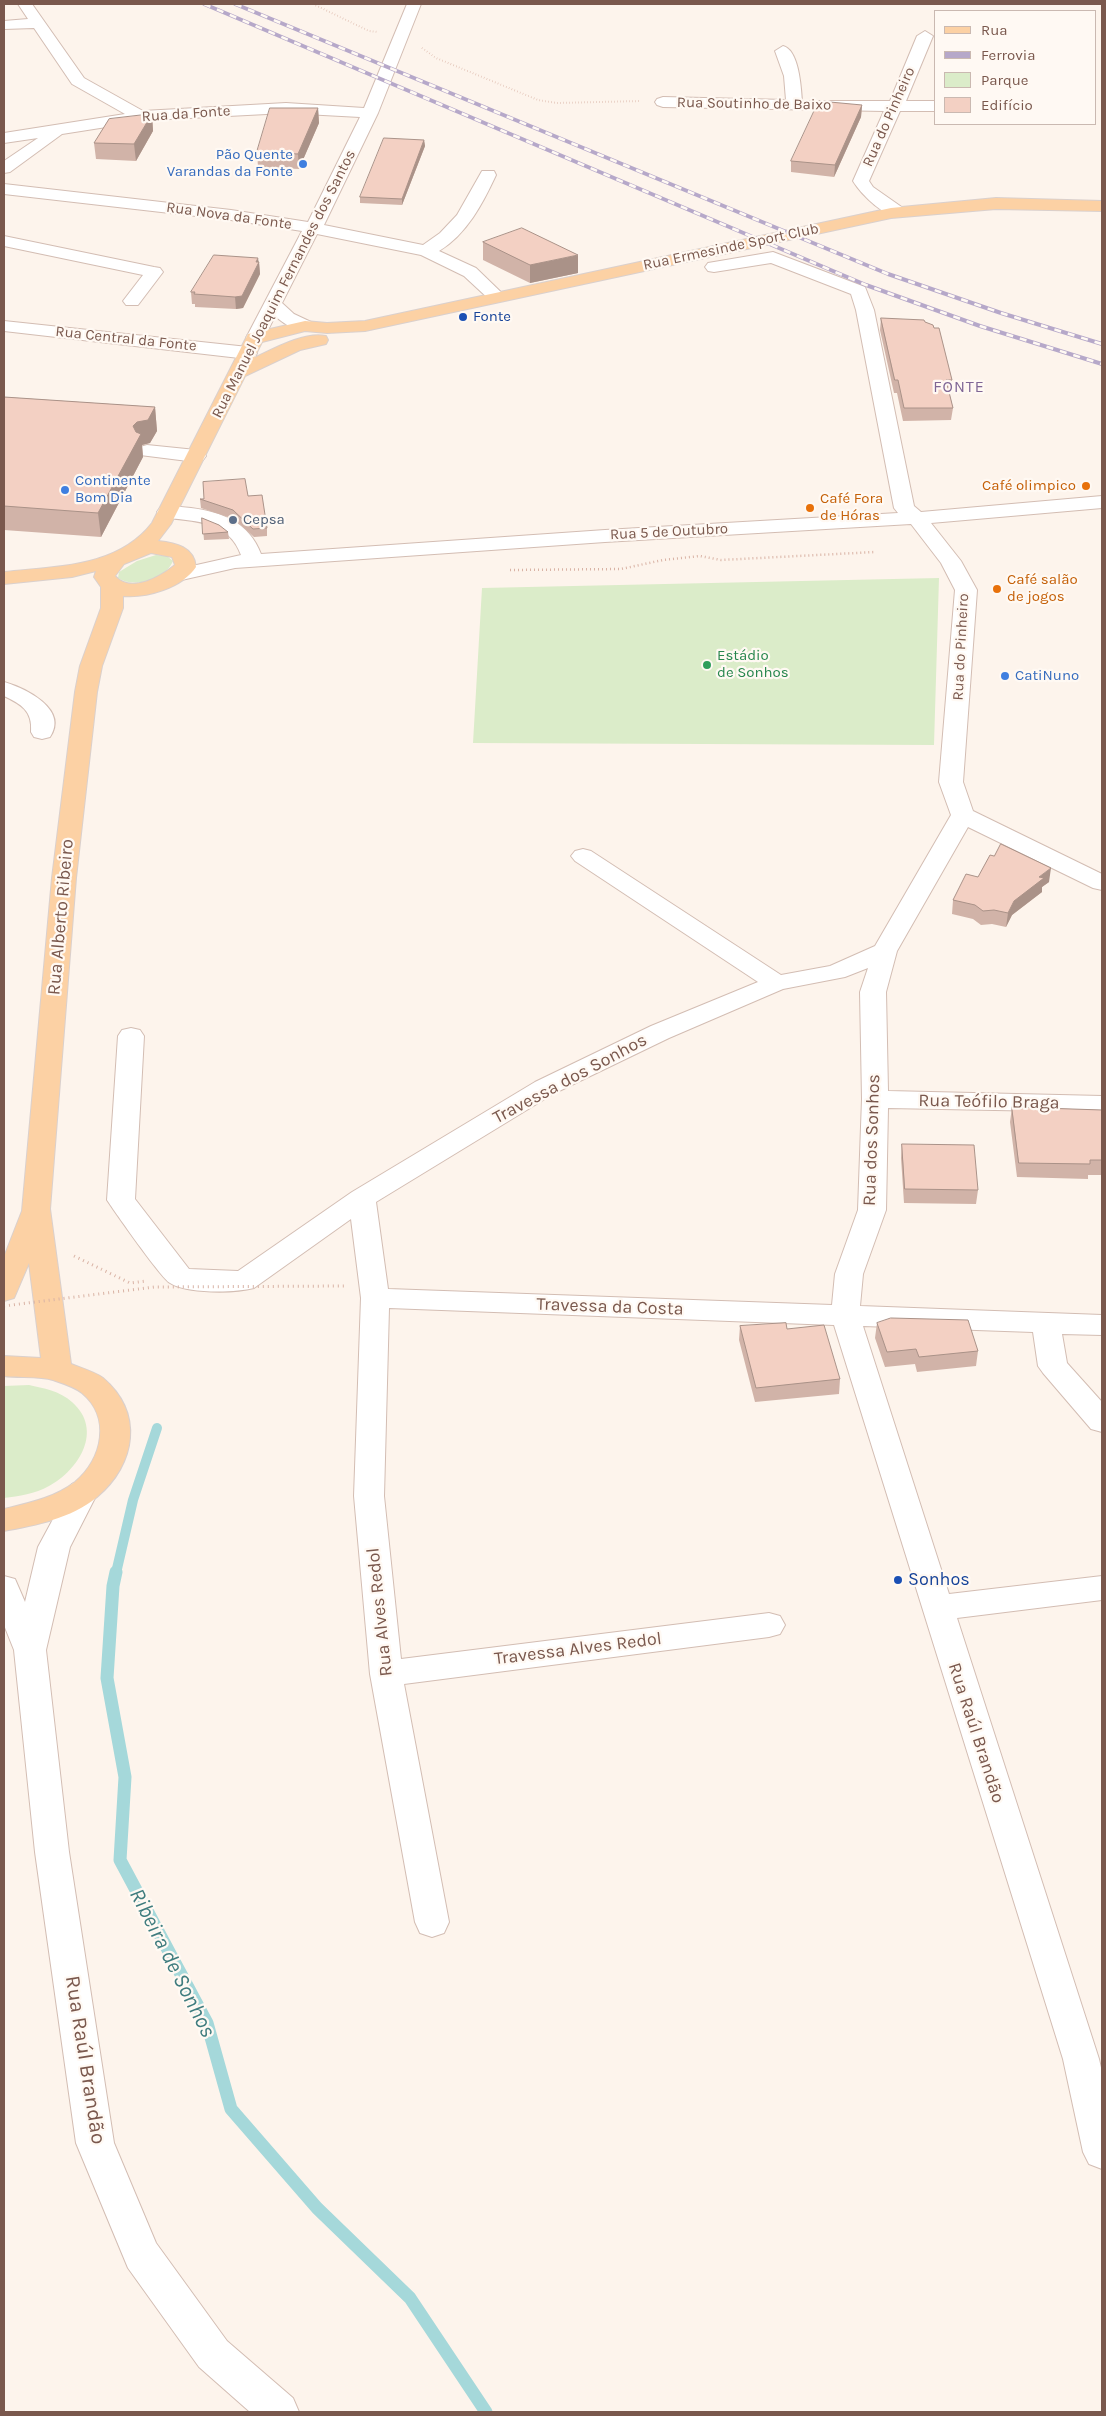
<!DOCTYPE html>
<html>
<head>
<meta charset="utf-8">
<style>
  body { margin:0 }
  #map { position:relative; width:1106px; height:2416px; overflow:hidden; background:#fdf4ec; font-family:Karla,sans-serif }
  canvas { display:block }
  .frame { position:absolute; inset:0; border:5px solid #7a584d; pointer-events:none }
  .legend { position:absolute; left:934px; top:10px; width:162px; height:115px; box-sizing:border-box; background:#fff9f3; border:1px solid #cab9b1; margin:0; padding:6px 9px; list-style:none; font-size:15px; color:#7a584d }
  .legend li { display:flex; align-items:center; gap:10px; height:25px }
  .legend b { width:25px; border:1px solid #cab9b1 }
</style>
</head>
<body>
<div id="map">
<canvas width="1106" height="2416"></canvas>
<div class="frame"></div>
<ul class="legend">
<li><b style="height:6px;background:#fcd1a4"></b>Rua</li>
<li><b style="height:6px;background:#b6a8c9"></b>Ferrovia</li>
<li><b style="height:14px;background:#dbecc9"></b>Parque</li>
<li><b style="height:14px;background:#f3d0c3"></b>Edifício</li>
</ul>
</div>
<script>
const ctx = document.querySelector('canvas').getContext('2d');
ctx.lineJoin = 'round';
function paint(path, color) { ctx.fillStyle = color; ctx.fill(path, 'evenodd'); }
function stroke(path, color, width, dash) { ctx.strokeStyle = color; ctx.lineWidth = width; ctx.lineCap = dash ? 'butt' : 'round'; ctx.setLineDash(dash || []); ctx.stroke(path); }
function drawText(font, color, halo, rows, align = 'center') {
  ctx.font = font + ' Karla,sans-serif'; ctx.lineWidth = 4.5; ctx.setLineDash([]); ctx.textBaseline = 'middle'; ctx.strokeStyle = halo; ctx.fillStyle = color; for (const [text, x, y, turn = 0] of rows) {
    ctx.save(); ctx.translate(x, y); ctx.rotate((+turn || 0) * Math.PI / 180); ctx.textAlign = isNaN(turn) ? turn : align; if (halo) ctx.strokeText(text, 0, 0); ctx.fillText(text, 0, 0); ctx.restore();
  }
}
const green = new Path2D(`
  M156,555L167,556L173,561C166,579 134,589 118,578L119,572L137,561Z
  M939,578L934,745L473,743L482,588Z
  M29,1385C43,1388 60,1391 72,1402C104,1430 79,1470 49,1486C35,1494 19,1496 4,1498V1386Z`);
const streamFar1 = new Path2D(`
  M116,1573L133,1500L157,1428`);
const stream = new Path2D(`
  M116,1572L113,1586L107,1678L125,1777L120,1860L207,2023L231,2109L317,2208L410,2298L486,2412`);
const pathFar2 = new Path2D(`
  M313,4L369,31L378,32
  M422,48L436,58L538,100L557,103L641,101`);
const pathFar1 = new Path2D(`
  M510,570L621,569L663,560L700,556L721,560L875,552`);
const path = new Path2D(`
  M74,1256L130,1283L146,1281`);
const minor = new Path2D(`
  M18,4H32L84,78L143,111L286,103L364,108L407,4H421L378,113L324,225L423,245L440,233L457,215L482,171H494L496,175C483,203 467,234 439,251L476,268L506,297L503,301H491L464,276L421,255L317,234L282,303L294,314L311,322L314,326L311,330C299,333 285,325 275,316L262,342H248L246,338L302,231L231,220L4,194V184L231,210L308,222L360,117L286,113L151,120L62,134L10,172L4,173V161L38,138L4,143V133L125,114L72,84L34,28L4,29V21L28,19Z
  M925,31L933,36L906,101H935V111H900L869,181L873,187L903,208L906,212L903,216C886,220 861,194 853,181L884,111L663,107L657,105L655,102L657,99L663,97L786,100L784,76L775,51L783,46C799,50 801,87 802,101H890L917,36Z
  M4,236L154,267L160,268L163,272L138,305H126L123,301L143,275L4,246Z
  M773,252L865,287L874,310L914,506L921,512L1102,496V508L931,523L961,561L977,590L963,782L973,811L1102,874V890L1093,888L968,827L897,951L886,992L888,1091L1102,1096V1112L888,1108L886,1210L863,1274L860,1306L1102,1315V1335L1062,1334L1067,1363L1102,1402V1432L1091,1429L1043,1373L1038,1366L1033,1332L863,1326L949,1594L1102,1576V1600L957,1618L1099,2059L1102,2072V2169L1089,2164L1083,2152L1063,2059L834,1325L389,1308L384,1496L401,1659L769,1613L780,1616L785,1625L780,1634L769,1637L404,1684L449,1922L444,1933L432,1937L420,1933L415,1922L370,1674L354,1496L361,1298L351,1219L254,1288C235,1293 187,1294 170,1283C161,1278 115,1212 107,1200L118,1036L122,1030L131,1028L140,1030L144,1036L135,1199L189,1269L238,1271L352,1192L535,1082L651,1026L758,982L575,861L571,856L575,851L583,849L591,851L781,975L830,966L875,946L951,815L939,782L955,590L941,563L911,524L605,542L235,568L177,581L170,579L167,575L170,571L241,555C229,522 198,521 167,518L160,516L157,512L160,508C170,505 180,507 191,508C222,512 249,522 261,554L605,530L898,513L894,508L856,310L851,294L771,263L714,272L708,271L705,267L708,263L714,262ZM868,968L860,992L862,1099L858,1210L835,1274L832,1305L388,1289L376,1202L553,1094L669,1038L783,989L845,977Z
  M4,321L248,347L255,349L257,353L255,357L248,359L4,331Z
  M147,445L196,450L203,452L206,456L203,460L196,462L140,455L137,451L140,447Z
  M4,682C25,688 69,709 50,737L42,739L34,737L31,732C33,711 21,704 4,696Z
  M83,1481L94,1484L98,1492L70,1547L46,1650L69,1852L114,2143L156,2243L227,2341L293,2398L299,2412H250L199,2367L128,2268L76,2143L35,1852L14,1650L4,1625V1576L15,1579L25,1602L38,1547L72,1484Z`);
const major = new Path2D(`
  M996,198L1102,201V211L996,209L891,218L365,331L327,333L305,331L262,342L254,358C273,349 305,331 326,336L328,340L326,344L300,350L245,376L171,524L158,541C176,543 194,547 196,567C182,588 147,598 123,596V608L102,666L97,692L76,878L50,1209L71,1364C81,1368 95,1372 103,1378C144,1413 136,1464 97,1497C71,1519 35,1525 4,1531V1509C29,1503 54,1498 75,1482C103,1459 111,1417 82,1393C75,1387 62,1383 53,1380C39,1376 19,1378 4,1376V1356L41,1358L29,1263L14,1298L4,1301V1257L22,1211L52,878L75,692L80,666L101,608V587L94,577L96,571L72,577L4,584V572C56,566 117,568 152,523L248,334L305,321L327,323L365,321L891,208ZM151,553L172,557L175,565C160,577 131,594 115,576L124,564Z`);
const rail = new Path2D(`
  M204,4L866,285L980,326L1102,364
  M235,4L888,274L1001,313L1102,344`);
const pathBridge = new Path2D(`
  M4,1306L154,1287L346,1286`);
const wall = new Path2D(`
  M862,105L861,117L834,177L791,172V161Z
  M318,108L319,123L299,169L258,167L257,152Z
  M152,114L153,131L136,161L96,159L94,143Z
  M424,140L425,146L402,205L360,203V197Z
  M483,242L578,273L530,283L483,260Z
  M258,262H259L260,274L243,308L236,309L195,307V304H192L191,292Z
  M881,318L925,322L952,380L951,392H949L953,408L951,420L903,421L897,393H894L880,330Z
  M4,397L155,407L157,431L150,443L142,445L143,457L101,537L4,530Z
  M248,496L267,528V536L254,537L234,519L201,508L200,499Z
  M202,518L228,532L229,539L204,540Z
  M978,877L1049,882L1042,887V892L1012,915L1006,927L992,924L981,925L973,919L952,914L953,900Z
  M1012,1107L1102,1110V1175H1088V1179L1017,1177L1010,1122Z
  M902,1144L978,1190L976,1204L904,1203L901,1158Z
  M877,1323L978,1351L976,1366L917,1372L915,1364L885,1367L875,1338Z
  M740,1326L787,1329L840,1379L839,1394L755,1402L739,1340Z`);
const shadedWall = new Path2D(`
  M862,105L861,117L834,177L835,165Z
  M318,108L319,123L299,169L298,154Z
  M152,114L153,131L136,161L134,144Z
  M424,140L425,146L402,205V199Z
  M578,255V273L530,283V265Z
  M258,258L259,264V262L260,274L243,308L236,309L235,297Z
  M155,407L157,431L150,443L142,445L143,457L101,537L98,513L133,426L137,422Z
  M1051,868L1049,882L1042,887V892L1012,915L1006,927L1008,913L1014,901L1039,877Z`);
const building = new Path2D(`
  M819,101L862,105L835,165L791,161Z
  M270,108H318L298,154L257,152Z
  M152,114L134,144L94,143L109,119Z
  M384,138L424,140L402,199L360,197Z
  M522,228L578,255L530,265L483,242Z
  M214,255L258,258L256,262H259L242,296L235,297L194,294L195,292H191Z
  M881,318L924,320L925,322L933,325L934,328H939L952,380H946L953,408H904L898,380H895Z
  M4,397L155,407L148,420L137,422L133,426L136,432L141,434L98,513L4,506Z
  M245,479L248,496L262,495L267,528L253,529L233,510L200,499H204L203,482Z
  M202,518L219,525L228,532L203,534Z
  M1001,844L1051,868L1039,877L1044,878L1014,901L1008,913L994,910L983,911L975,905L953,900L966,874L978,877L990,855L994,856Z
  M1012,1107L1102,1110V1160H1090V1164L1019,1163Z
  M902,1144L974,1145L978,1190L905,1189Z
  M891,1318L968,1320L978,1351L919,1357L916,1349L887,1352L877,1323Z
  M786,1323L787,1329L824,1325L840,1379L756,1388L740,1326Z`);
const markers = [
  [303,164,5,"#3f7fe0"],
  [463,317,5,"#1a4fb4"],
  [1086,486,5,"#e8710a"],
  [65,490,5,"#3f7fe0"],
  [810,508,5,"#e8710a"],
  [233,520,5,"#5c6f8a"],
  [997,589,5,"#e8710a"],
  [707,665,5,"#2e9e5b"],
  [1005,676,5,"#3f7fe0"],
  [898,1580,5,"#1a4fb4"]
];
const farStreetnames = [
  ["Rua Soutinho de Baixo",754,104,1],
  ["Rua da Fonte",186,114,-4],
  ["Rua do Pinheiro",889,117,-66],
  ["Rua Nova da Fonte",229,216,8],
  ["Rua Ermesinde Sport Club",731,247,-12],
  ["Rua Manuel Joaquim Fernandes dos Santos",284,284,-63],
  ["Rua Central da Fonte",126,339,6],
  ["Rua 5 de Outubro",669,532,-3],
  ["Rua do Pinheiro",961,647,-87]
];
const farShopnames = [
  ["Pão Quente",293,155,"right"],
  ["Varandas da Fonte",293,172,"right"],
  ["Continente",75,481],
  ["Bom Dia",75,498],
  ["CatiNuno",1015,676]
];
const farTransitnames = [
  ["Fonte",473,317]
];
const farFoodnames = [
  ["Café olimpico",1076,486,"right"],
  ["Café Fora",820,499],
  ["de Hóras",820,516],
  ["Café salão",1007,580],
  ["de jogos",1007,597]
];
const farServicenames = [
  ["Cepsa",243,520]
];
const farLeisurenames = [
  ["Estádio",717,656],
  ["de Sonhos",717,673]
];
const farNeighbourhoodnames = [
  ["FONTE",959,387]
];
const streetNames = [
  ["Rua Alberto Ribeiro",61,917,-85],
  ["Travessa dos Sonhos",570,1079,-28],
  ["Rua Teófilo Braga",989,1102,1],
  ["Rua dos Sonhos",872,1140,-88],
  ["Travessa da Costa",610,1307,2],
  ["Rua Alves Redol",380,1612,-96],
  ["Travessa Alves Redol",578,1649,-7],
  ["Rua Raúl Brandão",976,1733,72]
];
const transitNames = [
  ["Sonhos",908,1580]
];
const nearStreetnames = [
  ["Rua Raúl Brandão",85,2060,81]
];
const nearWaternames = [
  ["Ribeira de Sonhos",172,1963,63]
];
paint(green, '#dbecc9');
stroke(streamFar1, '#a5d8da', 10);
stroke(stream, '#a5d8da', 13);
stroke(minor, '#d3bdb3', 2);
stroke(major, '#dad0cd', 2);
stroke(pathFar2, '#d9b3a5', 2, [0.5, 2.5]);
stroke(pathFar1, '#d9b3a5', 2.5, [1, 3]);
stroke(path, '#d9b3a5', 3, [1, 4]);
paint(minor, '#fff');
paint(major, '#fcd1a4');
stroke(rail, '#b6a8c9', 4);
stroke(rail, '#fff9f3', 2.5, [7]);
stroke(pathBridge, '#d9b3a5', 3, [1, 4]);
paint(wall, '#d1b3a8');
paint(shadedWall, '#aa9288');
paint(building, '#f3d0c3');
stroke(building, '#aa9288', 1);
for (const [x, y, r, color] of markers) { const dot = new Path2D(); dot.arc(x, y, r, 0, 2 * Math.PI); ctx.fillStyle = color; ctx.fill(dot); stroke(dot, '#fff9f3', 2); }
drawText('15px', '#7a584d', '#fff9f3', farStreetnames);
drawText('15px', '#366cbe', '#fff9f3', farShopnames, 'left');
drawText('15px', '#164399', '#fff9f3', farTransitnames, 'left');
drawText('15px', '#c56008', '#fff9f3', farFoodnames, 'left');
drawText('15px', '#4e5e75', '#fff9f3', farServicenames, 'left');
drawText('15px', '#27864d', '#fff9f3', farLeisurenames, 'left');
ctx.letterSpacing = '1px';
drawText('16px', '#7f6695', '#fff9f3', farNeighbourhoodnames);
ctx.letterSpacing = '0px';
drawText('18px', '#7a584d', '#fff9f3', streetNames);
drawText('18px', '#164399', '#fff9f3', transitNames, 'left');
drawText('21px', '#7a584d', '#fff9f3', nearStreetnames);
drawText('italic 22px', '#3f7c7e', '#fff9f3', nearWaternames);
</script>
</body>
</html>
